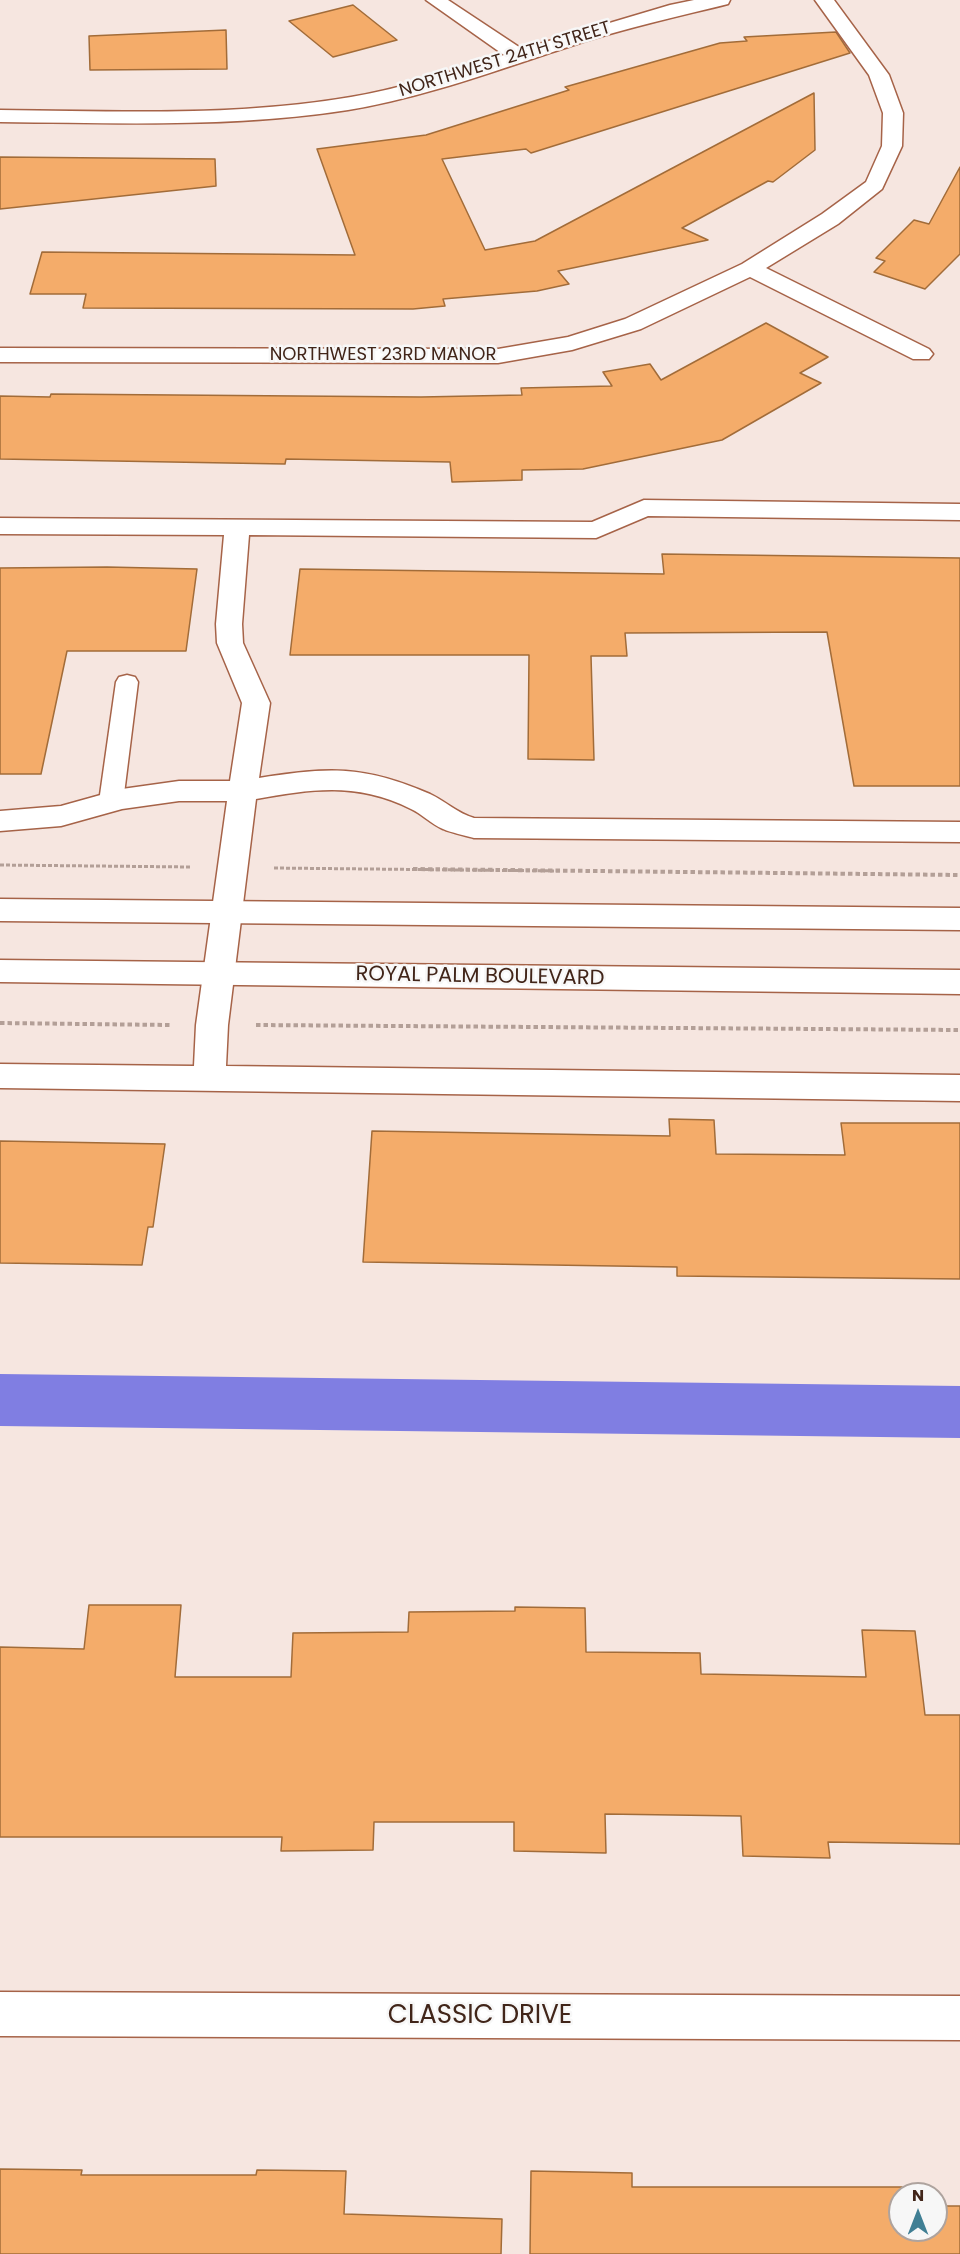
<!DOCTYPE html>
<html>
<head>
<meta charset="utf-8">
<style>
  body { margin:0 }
  #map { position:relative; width:960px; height:2254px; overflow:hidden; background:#f6e6e0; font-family:Poppins,sans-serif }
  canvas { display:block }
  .north { position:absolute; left:888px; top:2182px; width:60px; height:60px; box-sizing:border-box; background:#f7f7f7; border:2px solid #aea39e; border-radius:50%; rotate:0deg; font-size:16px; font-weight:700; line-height:24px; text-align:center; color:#412519 }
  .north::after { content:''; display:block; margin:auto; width:21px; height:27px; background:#407f94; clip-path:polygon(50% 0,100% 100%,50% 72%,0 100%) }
</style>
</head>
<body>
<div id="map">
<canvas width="960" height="2254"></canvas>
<div class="north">N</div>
</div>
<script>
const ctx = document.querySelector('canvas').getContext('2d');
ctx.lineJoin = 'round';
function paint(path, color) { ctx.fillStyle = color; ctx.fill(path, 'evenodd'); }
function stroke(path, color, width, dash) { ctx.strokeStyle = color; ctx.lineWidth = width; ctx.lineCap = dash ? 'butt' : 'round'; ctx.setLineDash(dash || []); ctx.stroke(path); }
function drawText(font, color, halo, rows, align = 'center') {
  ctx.font = font + ' Poppins,sans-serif'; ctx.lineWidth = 5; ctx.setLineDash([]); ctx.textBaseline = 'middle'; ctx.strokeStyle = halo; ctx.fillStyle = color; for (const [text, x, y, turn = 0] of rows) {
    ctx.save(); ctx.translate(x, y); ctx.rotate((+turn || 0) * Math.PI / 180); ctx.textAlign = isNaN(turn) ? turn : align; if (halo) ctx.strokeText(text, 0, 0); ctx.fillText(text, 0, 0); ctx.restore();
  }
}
const canal = new Path2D(`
  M0,1374L960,1386V1438L0,1426Z`);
const building = new Path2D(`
  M353,5L397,40L333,57L289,21Z
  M226,30L227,69L90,70L89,36Z
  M836,32L850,53L531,153L526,149L442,159L485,250L535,241L814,93L815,150L773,182L768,181L682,228L708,240L558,271L569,284L537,291L443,299L445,306L413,309L83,308L86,294H30L42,252L355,255L317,149L426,135L569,90L565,87L720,43L747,41L744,37Z
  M0,157L215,159L216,186L0,209Z
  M960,167V254L925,289L874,272L885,261L876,258L914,220L929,224Z
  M766,323L828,357L800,373L821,383L722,440L583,469L522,470V480L452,482L450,462L286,459L285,464L0,459V396L50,397L51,394L421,397L522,395L521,388L612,386L603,372L650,364L661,380Z
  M662,554L960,558V786H854L827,632L625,633L627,656H591L594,760L528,759L529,655H290L300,569L664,574Z
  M107,567L197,569L186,651H67L41,774H0V568Z
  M669,1119L714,1120L716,1154L845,1155L841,1123H960V1279L677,1276V1267L363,1262L372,1131L670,1136Z
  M0,1141L165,1144L153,1227H148L142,1265L0,1263Z
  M89,1605H181L175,1677H291L293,1633L408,1632L409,1612L515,1611V1607L585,1608L586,1652L700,1653L701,1674L866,1677L862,1630L915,1631L925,1715H960V1844L828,1842L830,1858L743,1856L741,1816L605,1814L606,1853L514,1851V1822H374L373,1850L281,1851L282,1837H0V1647L84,1649Z
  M0,2169L82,2170L81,2175H256L257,2170L346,2171L344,2214L502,2219L501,2254H0Z
  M531,2171L632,2173V2187H902L900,2230H936V2206H960V2254H530Z`);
const pathFar1 = new Path2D(`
  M0,865L191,867
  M274,868L560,871`);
const path = new Path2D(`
  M413,869L960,875
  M0,1023L170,1025
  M256,1025L960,1030`);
const lane = new Path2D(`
  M127,675L135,677L138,682L123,802L119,808L111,810L103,808L99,802L116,682L119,677Z`);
const street = new Path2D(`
  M426,0H448L522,49L670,5L694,0H730L728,4C676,17 625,28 574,45C500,69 426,97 348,110C233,128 116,123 0,122V110C116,111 235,117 351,97C404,88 453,71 504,55Z
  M815,0H834L889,75L903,113L902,146L882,189L838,224L766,268L929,349L933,354L929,359H913L750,277L641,329L572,350L498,363L0,362V348L498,349L568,337L625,319L742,264L822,214L866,182L882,146L883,113L869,75Z
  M644,500L960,504V520L648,516L596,538L249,535L242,624L243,643L270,703L259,778C329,767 363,765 430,794C445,801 457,813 474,818L960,822V842L474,838C464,835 452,833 443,829C431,824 422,814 411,809C357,782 313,789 256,799L228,1025L226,1066L960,1075V1101L0,1088V1064L194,1066L196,1025L227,801H179L122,809L61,826L0,831V811L61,806L122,789L179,781H230L242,703L217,643L216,624L224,535L0,534V518L592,522Z
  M0,1992L960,1996V2040L0,2036Z`);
const secondary = new Path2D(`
  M0,899L960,908V930L0,921Z
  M0,960L960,970V994L0,982Z`);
const farStreetnames = [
  ["NORTHWEST 24TH STREET",505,60,-17],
  ["NORTHWEST 23RD MANOR",383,355]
];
const streetNames = [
  ["ROYAL PALM BOULEVARD",480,977,1]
];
const nearStreetnames = [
  ["CLASSIC DRIVE",480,2016]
];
paint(canal, '#807ee2');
paint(building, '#f4ac6a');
stroke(building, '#a26c39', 1.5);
stroke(lane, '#a66348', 3);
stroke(street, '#a66348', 3);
stroke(secondary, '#a66348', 3);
stroke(pathFar1, '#b39f97', 3, [4, 2]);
stroke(path, '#b39f97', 4, [4.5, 3]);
paint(lane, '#fff');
paint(street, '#fff');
paint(secondary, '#fff');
drawText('18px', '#412519', '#f7f7f7', farStreetnames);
drawText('21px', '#412519', '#f7f7f7', streetNames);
drawText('26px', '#412519', '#f7f7f7', nearStreetnames);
</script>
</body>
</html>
